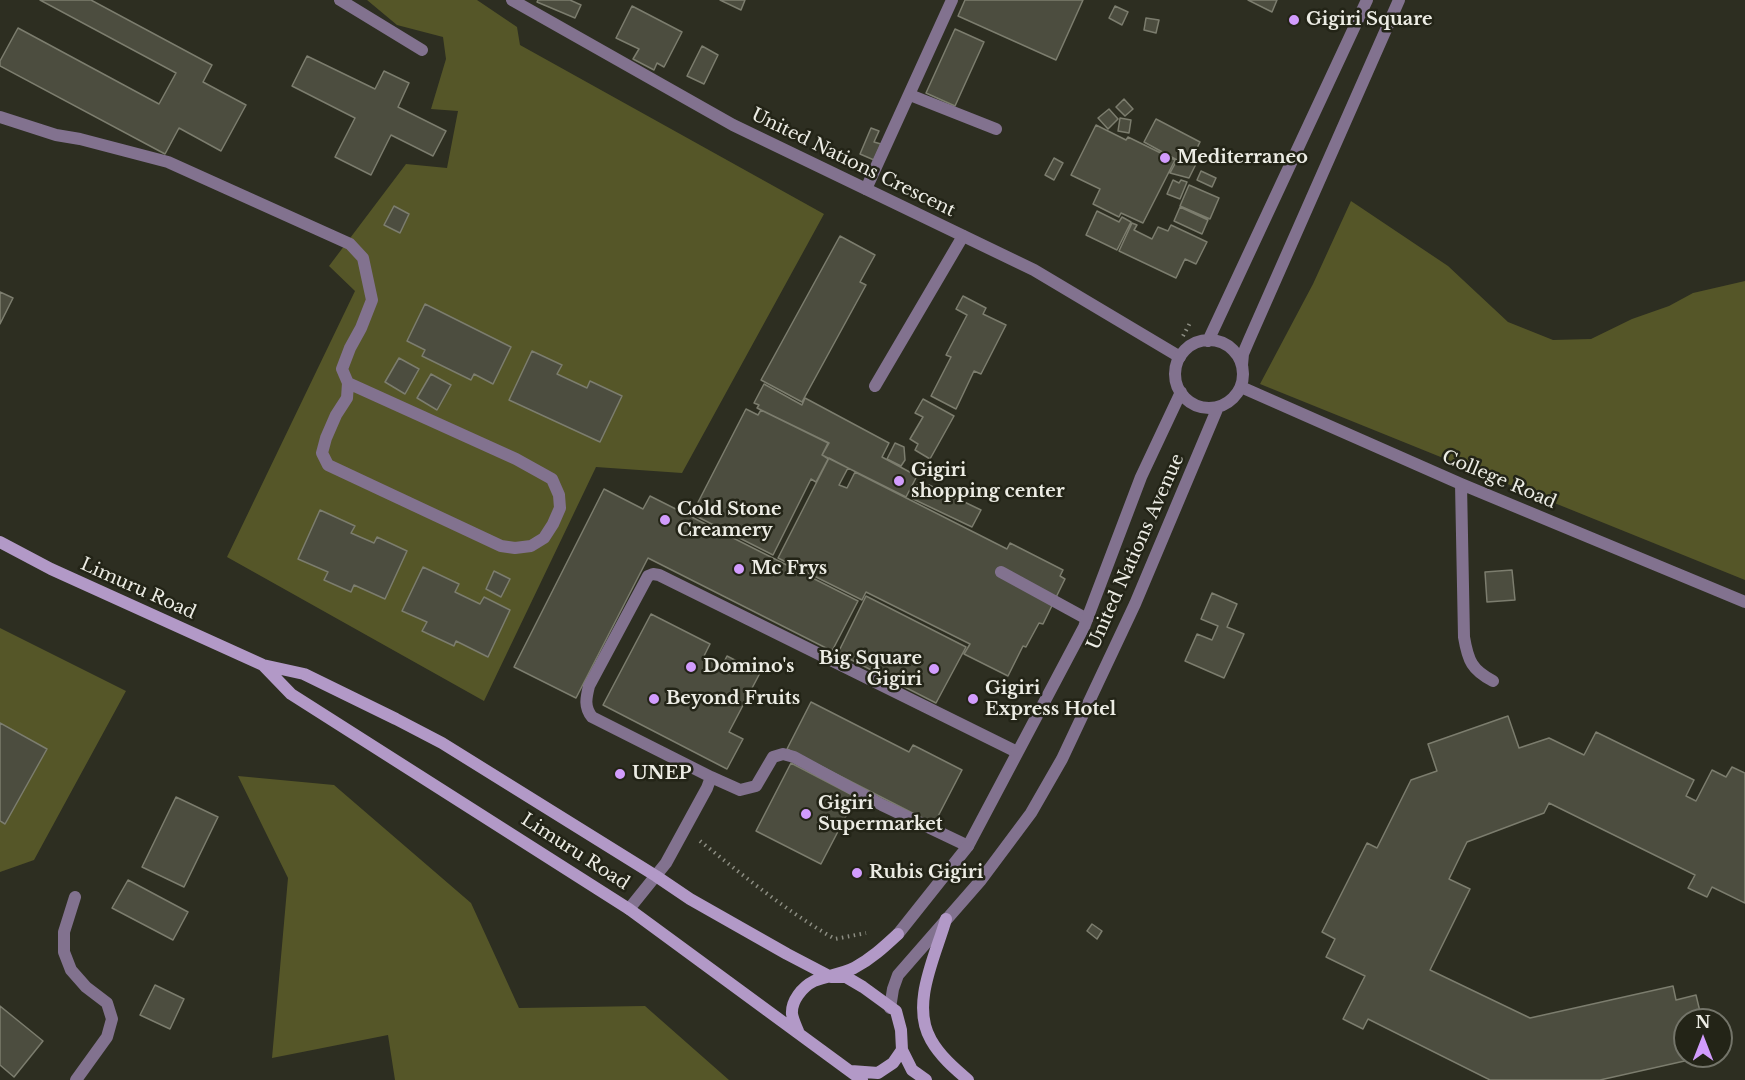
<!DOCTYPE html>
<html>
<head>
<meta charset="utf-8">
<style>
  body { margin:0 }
  #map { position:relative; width:1745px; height:1080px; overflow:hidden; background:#2d2e21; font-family:"Libre Baskerville",serif }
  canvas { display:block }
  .north { position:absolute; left:1673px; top:1008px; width:60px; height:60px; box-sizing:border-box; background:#232417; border:2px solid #737469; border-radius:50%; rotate:0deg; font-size:16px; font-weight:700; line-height:24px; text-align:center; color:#ecece4 }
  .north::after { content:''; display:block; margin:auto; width:21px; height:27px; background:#d29cfd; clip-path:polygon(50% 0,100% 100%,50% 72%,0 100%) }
</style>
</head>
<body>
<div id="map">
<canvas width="1745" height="1080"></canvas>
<div class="north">N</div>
</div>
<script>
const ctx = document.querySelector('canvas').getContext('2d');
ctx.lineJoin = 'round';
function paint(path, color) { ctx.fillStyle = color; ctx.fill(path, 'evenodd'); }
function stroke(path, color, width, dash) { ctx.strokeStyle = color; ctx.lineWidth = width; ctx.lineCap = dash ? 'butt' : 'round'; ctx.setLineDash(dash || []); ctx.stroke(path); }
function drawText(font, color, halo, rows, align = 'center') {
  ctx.font = font + ' "Libre Baskerville",serif'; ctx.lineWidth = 5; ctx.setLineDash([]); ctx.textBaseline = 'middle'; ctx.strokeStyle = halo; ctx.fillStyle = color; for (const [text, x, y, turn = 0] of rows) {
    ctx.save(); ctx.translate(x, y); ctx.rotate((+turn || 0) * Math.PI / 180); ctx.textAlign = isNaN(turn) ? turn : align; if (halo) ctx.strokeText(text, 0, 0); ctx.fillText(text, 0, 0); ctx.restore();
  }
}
const green = new Path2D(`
  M367,0H477L517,27L520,45L824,214L682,473L596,467L484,701L227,557L355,291L329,266L406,164L447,168L458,111L431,109L446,59L443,37L397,25Z
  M1351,201L1448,266L1508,322L1553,340L1591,339L1632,319L1669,306L1693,293L1745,281V580L1260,384L1313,284Z
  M0,628L126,691L34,860L0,872Z
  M238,776L334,785L471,903L519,1008L645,1006L729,1080H395L388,1035L272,1058L288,878Z`);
const building = new Path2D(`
  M40,0H91L212,65L203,82L246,105L221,151L179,128L165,154L0,66V61L18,28L159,104L176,73Z
  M538,0H570L581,5L575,18L537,2Z
  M720,0H745L741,10Z
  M965,0H1083L1056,60L958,16Z
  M1248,0H1277L1272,12Z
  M632,6L682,32L664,67L657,63L654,70L633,59L639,49L616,38Z
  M1115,6L1128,12L1122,25L1109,18Z
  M1146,18L1159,20L1156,33L1144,30Z
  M955,29L984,42L955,106L926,93Z
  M702,46L718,55L704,84L687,76Z
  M307,56L375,89L384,71L409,83L398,107L446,131L433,156L391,135L371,175L335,157L355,118L292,86Z
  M1124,99L1133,109L1125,116L1116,107Z
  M1109,109L1118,119L1108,129L1098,118Z
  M1120,118L1131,120L1129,133L1118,131Z
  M1156,119L1200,142L1194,154L1204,159L1202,162L1198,160L1189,178L1170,173L1177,160L1144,142Z
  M1096,125L1126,140L1128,137L1175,160L1143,223L1121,213L1119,217L1093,204L1100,189L1071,175Z
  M871,128L879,131L874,142L881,144L874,160L860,154Z
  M1054,158L1063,163L1054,180L1045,175Z
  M1201,171L1216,178L1212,187L1197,180Z
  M1173,180L1179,183L1181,180L1187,182L1180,199L1167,194Z
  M1189,185L1219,198L1210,219L1180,206Z
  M394,206L409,214L400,233L384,225Z
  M1180,207L1208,220L1202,234L1174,221Z
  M1097,211L1119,222L1122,217L1131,222L1117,250L1086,235Z
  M1132,223L1137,225L1134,230L1152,239L1158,227L1168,231L1171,225L1207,242L1196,264L1185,259L1176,278L1119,251Z
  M840,236L875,255L860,282L866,285L802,402L761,380Z
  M0,292L13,298L0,324Z
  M963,296L986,308L983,314L1006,325L981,374L974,371L956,409L931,396L951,357L946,355L967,315L956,309Z
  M425,304L511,347L493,384L474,374L471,380L422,356L425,350L407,341Z
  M532,351L562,365L557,374L587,388L590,381L622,396L600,442L509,400Z
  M399,358L419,369L405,394L385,382Z
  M431,374L451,385L437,410L417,398Z
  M764,384L802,405L805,398L889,443L882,457L917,476L906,497L822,455L829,443L757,408L759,405L754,403Z
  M923,399L954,416L930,459L915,450L918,444L910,439L923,417L915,413Z
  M746,409L758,415L761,410L828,443L822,455L828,459L816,482L811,479L773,555L692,514Z
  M895,443L904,447L905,460L901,466L887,459Z
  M829,458L848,468L839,485L847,488L855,472L1007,549L1010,543L1063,570L1060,576L1065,579L1043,624L1039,623L1026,647L1023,646L1008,676L964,654L970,644L866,592L862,600L778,558Z
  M917,485L927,490L929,485L981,510L972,527L911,498Z
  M604,489L643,509L650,496L858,601L832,651L648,558L576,698L514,667Z
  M320,510L355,526L351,533L374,543L377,537L407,551L385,599L354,585L351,592L324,580L328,572L298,559Z
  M423,567L459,584L455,592L480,604L484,597L510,610L488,657L456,641L454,646L422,631L427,622L402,611Z
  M1512,570L1515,600L1487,602L1485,572Z
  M494,571L510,579L501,597L486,589Z
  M1212,593L1237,604L1227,627L1244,634L1224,678L1185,661L1197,634L1212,640L1218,626L1201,619Z
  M866,596L966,647L936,703L838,653Z
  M651,614L710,644L704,656L722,666L727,656L760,673L729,732L743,739L727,769L603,705Z
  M811,702L909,752L913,745L962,770L934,824L787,749Z
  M1508,716L1519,748L1549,738L1584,755L1596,732L1694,780L1686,796L1696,801L1712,770L1726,777L1732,767L1745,773V903L1712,887L1707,897L1688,888L1695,875L1549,803L1544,813L1467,842L1449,879L1470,889L1430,970L1530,1018L1673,986L1676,1000L1696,995L1702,1020H1685V1031L1683,1032L1685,1042V1056H1688L1689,1060L1600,1080H1490L1368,1019L1363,1029L1343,1019L1365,976L1326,957L1335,939L1322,932L1367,843L1377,848L1411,780L1437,771L1428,744Z
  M0,723L47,749L5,824L0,821Z
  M791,763L856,797L821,864L756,831Z
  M176,797L218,817L184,887L142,867Z
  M128,880L188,912L173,940L112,908Z
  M1092,924L1102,931L1097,939L1087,931Z
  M155,985L184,999L170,1029L140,1015Z
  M0,1006L43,1041L14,1077L0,1065Z`);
const path = new Path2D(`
  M1183,336L1191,321
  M700,841C744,876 786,911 835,939L866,933`);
const service = new Path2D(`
  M340,0L422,50
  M910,95L996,129
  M0,117L56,135L80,139L168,162L350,244L363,258L372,300L361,328L350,348L342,369L348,383L516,459L552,479L559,495L560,508L553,524L544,538L531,546L515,548L501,546L328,465L322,453L326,438L336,415L347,398L348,383
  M866,189L952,0
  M875,386L963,236
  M1241,387L1461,484L1745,602
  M1461,484L1464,637C1468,661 1472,670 1493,681
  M1001,572L1087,619
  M711,777L740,790L756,786L773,757L783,754L794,757L882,805L968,846
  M75,897L64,932V952L71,970L86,987L107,1003L112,1019L107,1037L76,1080
  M629,909L666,863L707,788L711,777L592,717C584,707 586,698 589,686L648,576L653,574L659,575L1017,752`);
const minor = new Path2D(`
  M512,0L733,125L1034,270L1180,357`);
const tertiary = new Path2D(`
  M1175 374a34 34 0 1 1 68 0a34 34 0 1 1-68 0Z
  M1208,341L1367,0
  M1242,365L1243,354L1249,340L1399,0
  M898,934L968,846L1084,627L1141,477L1181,392
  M890,1008L893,989L898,975L981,880L1031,813L1062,759L1135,604L1218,407`);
const secondary = new Path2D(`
  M0,542L51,569L263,665L304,674L396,719L442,743L656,876L690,899L787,954L831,977H846L863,987L896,1011L901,1030L902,1050L893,1063L878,1073L851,1071
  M263,665L291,694L629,909L862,1080
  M946,919C936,955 910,1004 931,1040C940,1056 954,1068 968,1080
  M798,1031C796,1026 793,1020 792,1014C791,1001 802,987 814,981C827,976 841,974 854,968C871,959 884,947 898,934
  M902,1050L912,1070L926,1080`);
const markers = [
  [1294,20,6,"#d29cfd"],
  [1165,158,6,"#d29cfd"],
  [899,481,6,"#d29cfd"],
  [665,520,6,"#d29cfd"],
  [739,569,6,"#d29cfd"],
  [691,667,6,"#d29cfd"],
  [934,669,6,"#d29cfd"],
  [654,699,6,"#d29cfd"],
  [973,699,6,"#d29cfd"],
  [620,774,6,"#d29cfd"],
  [806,814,6,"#d29cfd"],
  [857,873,6,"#d29cfd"]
];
const poiNames = [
  ["Gigiri Square",1306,20],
  ["Mediterraneo",1177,158],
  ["Gigiri",911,471],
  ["shopping center",911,492],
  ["Cold Stone",677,510],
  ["Creamery",677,531],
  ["Mc Frys",751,569],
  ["Big Square",922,659,"right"],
  ["Gigiri",922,680,"right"],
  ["Domino's",703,667],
  ["Gigiri",985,689],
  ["Express Hotel",985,710],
  ["Beyond Fruits",666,699],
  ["UNEP",632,774],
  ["Gigiri",818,804],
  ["Supermarket",818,825],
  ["Rubis Gigiri",869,873]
];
const streetNames = [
  ["United Nations Crescent",853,163,26],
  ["College Road",1499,480,23],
  ["United Nations Avenue",1136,552,-66],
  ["Limuru Road",138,589,24],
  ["Limuru Road",575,852,33]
];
paint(green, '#555628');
paint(building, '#4c4d3f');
stroke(building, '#7c7d6e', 1.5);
stroke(path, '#8c8d82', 4, [1.5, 4.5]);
stroke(service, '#82728f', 12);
stroke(minor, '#82728f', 12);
stroke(tertiary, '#82728f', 12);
stroke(secondary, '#b299c7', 12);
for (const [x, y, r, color] of markers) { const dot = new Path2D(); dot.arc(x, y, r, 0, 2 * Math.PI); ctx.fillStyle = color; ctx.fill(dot); stroke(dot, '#232417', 2); }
drawText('bold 18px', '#ecece4', '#232417', poiNames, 'left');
drawText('18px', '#ecece4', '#232417', streetNames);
</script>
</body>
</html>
